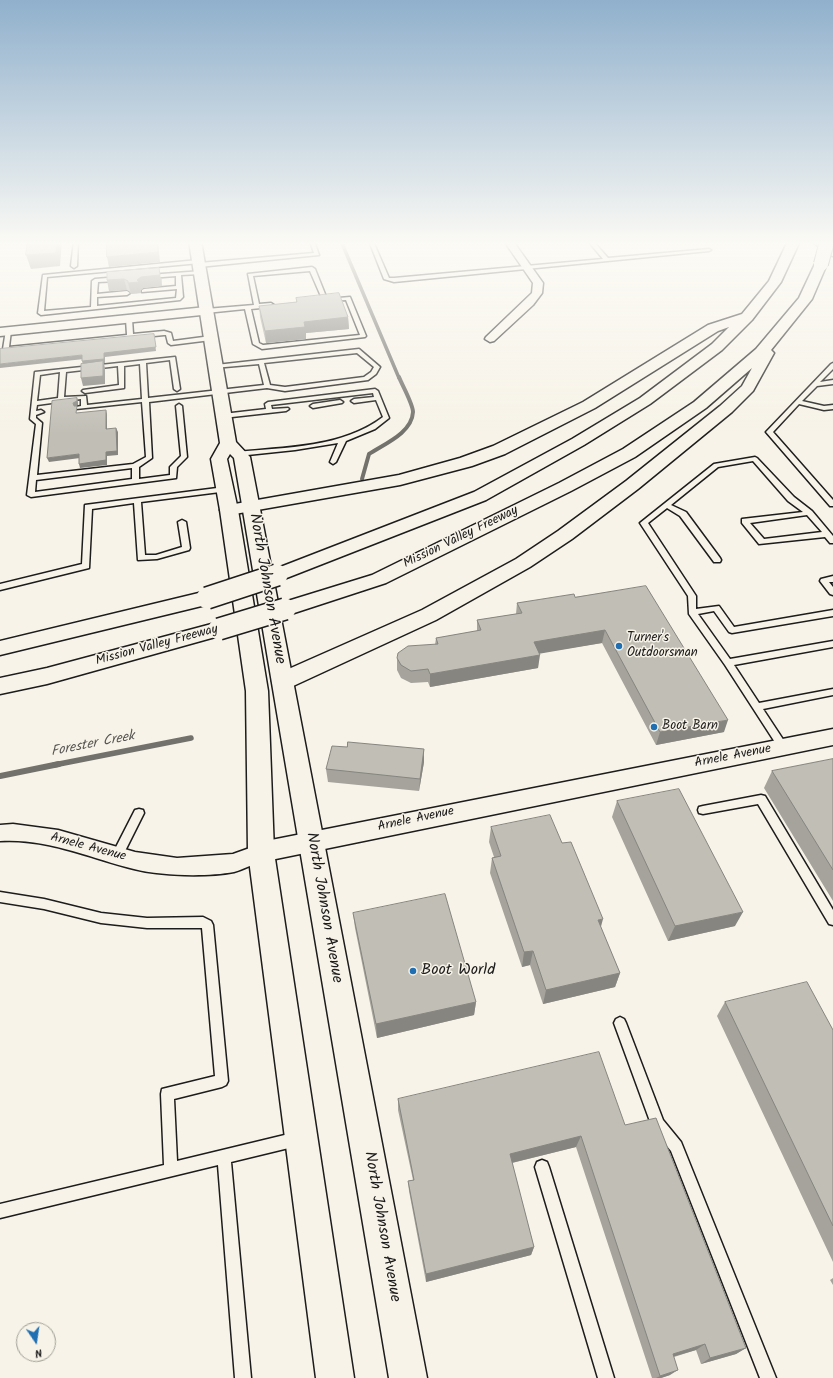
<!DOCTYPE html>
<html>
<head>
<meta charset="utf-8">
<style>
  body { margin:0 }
  #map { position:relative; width:833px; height:1378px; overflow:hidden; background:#f7f3e8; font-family:Kalam,sans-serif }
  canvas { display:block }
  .north { position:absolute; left:16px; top:1322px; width:40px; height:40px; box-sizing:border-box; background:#f7f3e8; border:1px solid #9f9d96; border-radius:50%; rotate:167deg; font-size:11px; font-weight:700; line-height:16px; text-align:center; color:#1c1c1c }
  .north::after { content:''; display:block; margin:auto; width:14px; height:18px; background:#1f6fb2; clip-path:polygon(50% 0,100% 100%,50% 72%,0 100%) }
</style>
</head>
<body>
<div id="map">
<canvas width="833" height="1378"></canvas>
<div class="north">N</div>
</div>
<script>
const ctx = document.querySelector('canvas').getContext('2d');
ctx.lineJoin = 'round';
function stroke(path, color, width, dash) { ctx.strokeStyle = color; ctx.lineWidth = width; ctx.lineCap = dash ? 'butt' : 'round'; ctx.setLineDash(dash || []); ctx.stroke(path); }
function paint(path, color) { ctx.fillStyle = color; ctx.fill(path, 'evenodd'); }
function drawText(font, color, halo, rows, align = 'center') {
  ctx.font = font + ' Kalam,sans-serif'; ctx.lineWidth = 3; ctx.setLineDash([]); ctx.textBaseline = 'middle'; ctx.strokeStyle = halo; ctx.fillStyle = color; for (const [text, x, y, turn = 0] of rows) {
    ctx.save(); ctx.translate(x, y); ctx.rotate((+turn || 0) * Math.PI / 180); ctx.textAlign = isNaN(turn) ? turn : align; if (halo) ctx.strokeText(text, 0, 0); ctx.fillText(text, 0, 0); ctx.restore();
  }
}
const streamFar3 = new Path2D(`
  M341,241L399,378`);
const streamFar2 = new Path2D(`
  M362,479L369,454C384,444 412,433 413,412C413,404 402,385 399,377`);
const streamFar1 = new Path2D(`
  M54,765L191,738`);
const stream = new Path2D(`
  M0,776L59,764`);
const service = new Path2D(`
  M74,241H78L77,266L74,268L71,266Z
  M310,241H314L319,255L199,267L196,265L199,263L314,253Z
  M369,241H373L389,278H394L603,259L588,241H593L608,258L709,249L711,250L709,251L394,282L384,279Z
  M198,260L200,261V263L47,277L44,311L91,307L92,281L95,279L119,277L122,279L119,281L98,282L97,294L127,291L130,293L127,295L97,297V306L176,298L177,289L142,292V290L144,289L176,286V276L150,278L147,276L148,275L202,271L203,272L200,274L181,275L183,297L180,300L41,315L38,313L43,275Z
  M312,267L315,269L327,299L350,297L366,336L365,337L262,349L253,344L245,309L206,313L203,311L206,309L254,305L248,274ZM310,271L323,301L346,300L360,335L263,345L259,343L251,309L271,307L274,305L271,303L259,304L253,276Z
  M129,317L132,319L133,334L164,331L171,333L173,341L211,336L214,338L211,340L171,345L168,343L166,335H164L6,351L3,349L6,330L11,331L9,347L127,335L126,319Z
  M359,349L380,367L376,374L368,380L285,391L267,388L149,402L152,458L139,467V479L170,475V467L181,456L176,406L179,404L182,406L187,457L177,467L176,478L31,497L27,495L36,424L30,419L35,372L175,357L180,389L177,391L174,389L170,360L146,363L148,398L264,385L259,364L214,368L213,367L216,365ZM357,353L374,367L371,372L364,377L285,387L270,385L264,363ZM140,364L142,399L87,405L86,396L64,397L66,372L118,366L119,385L83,390L82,391L85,393L124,388V366ZM60,372L58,398L37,401L40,375ZM81,399V406L76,407V409L142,402L146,457L133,464L37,475L42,423L36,418V415L44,412L41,410L36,411L37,405ZM132,468V479L35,492L36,480Z
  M833,363V369L820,382L833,380V384L817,386L802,401L824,406L833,405V409L824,410L799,404L773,432L833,500V506H830L766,432L831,364Z
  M375,389L378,391L389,418L375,429L346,441L336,462L333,464L330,462L338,443L295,450L238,456L235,454L238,452C286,447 342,448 383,417L376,400L354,403L351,401L354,399L374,397L373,393L271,405L272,409L288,408L289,409L286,411L223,418L220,416L223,414L266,409L265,404L268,402Z
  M340,400L343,402L342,403L313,408L310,406L313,404Z
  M755,457L757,458L794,497L812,511L833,536V543H830L825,537L759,544L742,523V519L803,512L788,501L753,461L718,467L671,505L686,512L720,558L721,560L720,562H714L680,516L667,508L648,523L696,596V609L719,606L734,627L833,610V616L732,633L729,632L714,611L698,614L730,659L833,641V647L734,665L759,703L833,689V695L763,709L788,747L786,750H780L725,665L689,614L688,596L640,523L714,464ZM807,515L822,532L764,539L750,523Z
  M225,487L229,489L228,491L141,502L145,555H156L182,547L178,522L182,520L186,522L190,548L189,550L157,559L138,560L134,503L92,509L89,568L0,590V584L82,564L85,505Z
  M833,576V582H829L833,587V595L830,594L820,581L821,579Z
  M761,795L765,796L833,910V925L829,924L758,804L703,814L699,813L698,810L699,807L703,806Z
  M139,809L143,810L144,813L121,859L117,861L113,859L112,856L113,853L135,810Z
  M0,892L44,899L101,913L147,918L203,917L211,921L213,925L228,1081L226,1085L222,1087L174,1099L177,1161L297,1132L302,1134L304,1139L302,1144L297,1146L231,1162L251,1378H235L218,1165L0,1218V1204L164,1165L161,1094L162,1089L215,1076L202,928H147L101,923L44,909L0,902Z
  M620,1017L624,1019L626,1023L663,1120L681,1142L776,1378H760L671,1151L653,1129L651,1124L614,1023L616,1019Z
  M542,1160L547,1162L549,1167L614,1378H598L535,1167L537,1162Z`);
const minor = new Path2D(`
  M504,241H513L543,283L542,293L533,305L494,341L490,342L485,339L486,337L532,293L533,283Z
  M13,824L58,830L135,852L177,858L233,854L261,844L268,846L271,852L268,858C257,862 245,869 234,872C207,877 161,876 134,869C90,858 47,838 0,841V825Z`);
const tertiary = new Path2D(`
  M206,307L212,311L211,314L0,336V328Z
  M833,729V745L261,862L252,859L249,852L252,845L261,842Z`);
const secondary = new Path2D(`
  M189,241H201L236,442L250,457L427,1378H389L240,493L234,458L230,454L227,459L238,510L268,691L274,852L354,1378H316L248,852L246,691L220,510L211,459L220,443Z
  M812,241H826L833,246V256L829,255Z`);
const motorway = new Path2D(`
  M788,241H800L781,282L752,320L722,350L650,404L584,445L486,500L284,579L277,581L270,579L267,575L270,571L474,492L572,439L640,398L712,344L729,327L718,331L595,408L505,454L472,466L400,485L229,515L223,514L220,510L223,506L229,505L399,475L460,458L493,446L583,402L708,325L742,314L769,281Z
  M821,260L827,264L812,299L771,350L774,353L753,391L732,412L638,489L572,539L530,567L436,620L291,687L283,689L275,687L272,681L275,675L422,610L516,559L558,531L626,481L720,406L742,386L752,368L706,408L635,457L571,491L386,583L285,616L278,614L275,609L278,604L372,575L559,483L623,449L694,402L756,349L799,298L815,264Z
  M207,591L214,593L217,598L214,603L0,655V641Z
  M219,622L226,624L229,629L226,634L47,684L0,694V678L47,668Z`);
const motorwayBridgeFar1 = new Path2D(`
  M821,264L827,241`);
const motorwayBridge = new Path2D(`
  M207,598L277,575
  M219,629L285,609`);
const wall = new Path2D(`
  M107,272L162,279V286L143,288L141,290V293L131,294L130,292L127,290L109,291Z
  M296,298L348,317L349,329L306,333V339L266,343L260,317L259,306L296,302Z
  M575,597L724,732L656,745L602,643L539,653L538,668L430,687L428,682L411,683L401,678L397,670V658L435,645L436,638L477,631V620L516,614L517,603Z
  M347,747L424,749V762L419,791L328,782L326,769Z
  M833,759V901L764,788L772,771Z
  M617,801L735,926L668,941L612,817Z
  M491,827L562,843L601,928L620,973L615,987L543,1004L530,965L522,967L490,873L492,858L494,857L489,842Z
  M353,913L476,1002L474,1015L377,1038L355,928Z
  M725,1002L833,1030V1262L717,1016Z
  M398,1099L625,1125L746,1348L736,1354L701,1364L696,1350L674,1357L670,1375L661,1378H652L576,1147L512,1163L534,1247L531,1255L426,1282L409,1191L408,1181L413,1180L398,1110Z
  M833,1278V1285L830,1280Z`);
const shadedWall = new Path2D(`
  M57,241H62L60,266L31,269L26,255Z
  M157,241H158L160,262L109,267L107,257Z
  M159,268L162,286L143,288L141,290V293L131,294L128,283L137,280L141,277Z
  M124,279L127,290L109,291L107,280Z
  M348,317L349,329L306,333V339L266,343L265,331L304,322Z
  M154,334L156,351L105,357V363H104L105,369V384L83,386L81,378L83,365L82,361Z
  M82,355L84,359L0,368V364Z
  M77,398L78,402V405L74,407L75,410L73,403Z
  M106,410L107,414V433L106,429Z
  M116,428L118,432V455L107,456V465L80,468L79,464L106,452Z
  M79,454L80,458L49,462L47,458Z
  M605,630L602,643L532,655L534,642Z
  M540,655L538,668L430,687V674Z
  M728,720L724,732L656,745L660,732Z
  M424,749V762L419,791L420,779Z
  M743,912L735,926L668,941L675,926Z
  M603,919L599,934L598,920Z
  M533,951L530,965L522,967L524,952Z
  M620,973L615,987L543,1004L546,990Z
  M476,1002L474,1015L377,1038L376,1024Z
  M581,1136L576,1147L507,1164L510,1154Z
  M534,1247L531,1255L426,1282V1274Z
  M705,1344L696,1350L665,1359L673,1354Z
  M746,1348L736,1354L701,1364L710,1358Z
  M678,1370L670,1375L661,1378H656L660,1376Z`);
const building = new Path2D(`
  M28,241H57L56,253L26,255Z
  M107,241H157L158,252L107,257Z
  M159,268L160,275L141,277L137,280L139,282L128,283V281L124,279L107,280V272Z
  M339,293L348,317L304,322L305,327L265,331L259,306L297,302L296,298Z
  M154,334L156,347L104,353V359L82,361V355L0,364V349Z
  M103,361V376L81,378V364Z
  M77,398V401L73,403L74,406H77L76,413L106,410V429L116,428L117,451L106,452V460L79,464V454L47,458L52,401Z
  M646,586L728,720L660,732L605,630L534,642L540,655L430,674L428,669L411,671L401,665L397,658L398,653L408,646L438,644L436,638L481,630L477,620L522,613L517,603L574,594L575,597Z
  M348,742L424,749L420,779L326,769L332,746L347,747Z
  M833,759V870L772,771Z
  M679,789L743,912L675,926L617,801Z
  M550,815L562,843L571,842L603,919L598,920L620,973L546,990L533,951L524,952L492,858L501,856L491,827Z
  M445,894L476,1002L376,1024L353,913Z
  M807,982L833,1030V1226L725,1002Z
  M599,1052L625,1125L656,1118L746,1348L710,1358L705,1344L673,1354L678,1370L660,1376L581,1136L510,1154L534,1247L426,1274L408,1181L414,1180L398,1099Z`);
const markers = [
  [619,646,4,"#1f6fb2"],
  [654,727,4,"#1f6fb2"],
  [413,971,4,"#1f6fb2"]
];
const streetNames = [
  ["Mission Valley Freeway",461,538,-26],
  ["Mission Valley Freeway",157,646,-15],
  ["Arnele Avenue",733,757,-11],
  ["Arnele Avenue",416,820,-12],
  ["Arnele Avenue",88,848,15]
];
const poiNames = [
  ["Turner's",627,639],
  ["Outdoorsman",627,654],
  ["Boot Barn",662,727]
];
const waterNames = [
  ["Forester Creek",93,745,-11]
];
const nearStreetnames = [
  ["North Johnson Avenue",266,589,80],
  ["North Johnson Avenue",323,908,80],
  ["North Johnson Avenue",381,1227,80]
];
const nearPoinames = [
  ["Boot World",421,971]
];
stroke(streamFar3, '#72716c', 3.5);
stroke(streamFar2, '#72716c', 4);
stroke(streamFar1, '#72716c', 5.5);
stroke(stream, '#72716c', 6);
stroke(service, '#1c1c1c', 3);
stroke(minor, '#1c1c1c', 3);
stroke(tertiary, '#1c1c1c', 3);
stroke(secondary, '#1c1c1c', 3);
stroke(motorway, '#1c1c1c', 3);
paint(service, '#f7f3e8');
paint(minor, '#f7f3e8');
paint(tertiary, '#f7f3e8');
paint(secondary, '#f7f3e8');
paint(motorway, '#f7f3e8');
stroke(motorwayBridgeFar1, '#1c1c1c', 16, []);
stroke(motorwayBridge, '#1c1c1c', 24, []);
stroke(motorwayBridgeFar1, '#f7f3e8', 14);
stroke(motorwayBridge, '#f7f3e8', 21);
paint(wall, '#a5a39c');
paint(shadedWall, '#86857f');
paint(building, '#c0beb5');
stroke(building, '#86857f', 1);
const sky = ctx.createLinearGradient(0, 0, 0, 434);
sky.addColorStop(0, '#90b0cc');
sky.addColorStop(0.56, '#fbfaf5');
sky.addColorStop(1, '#fbfaf500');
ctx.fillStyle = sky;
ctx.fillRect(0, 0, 833, 434);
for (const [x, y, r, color] of markers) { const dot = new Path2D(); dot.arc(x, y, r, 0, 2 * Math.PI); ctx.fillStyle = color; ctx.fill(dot); stroke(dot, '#f7f3e8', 1.5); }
drawText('13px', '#1c1c1c', '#f7f3e8', streetNames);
drawText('13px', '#1c1c1c', '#f7f3e8', poiNames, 'left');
drawText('italic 14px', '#565452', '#f7f3e8', waterNames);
drawText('16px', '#1c1c1c', '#f7f3e8', nearStreetnames);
drawText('16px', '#1c1c1c', '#f7f3e8', nearPoinames, 'left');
</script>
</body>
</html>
